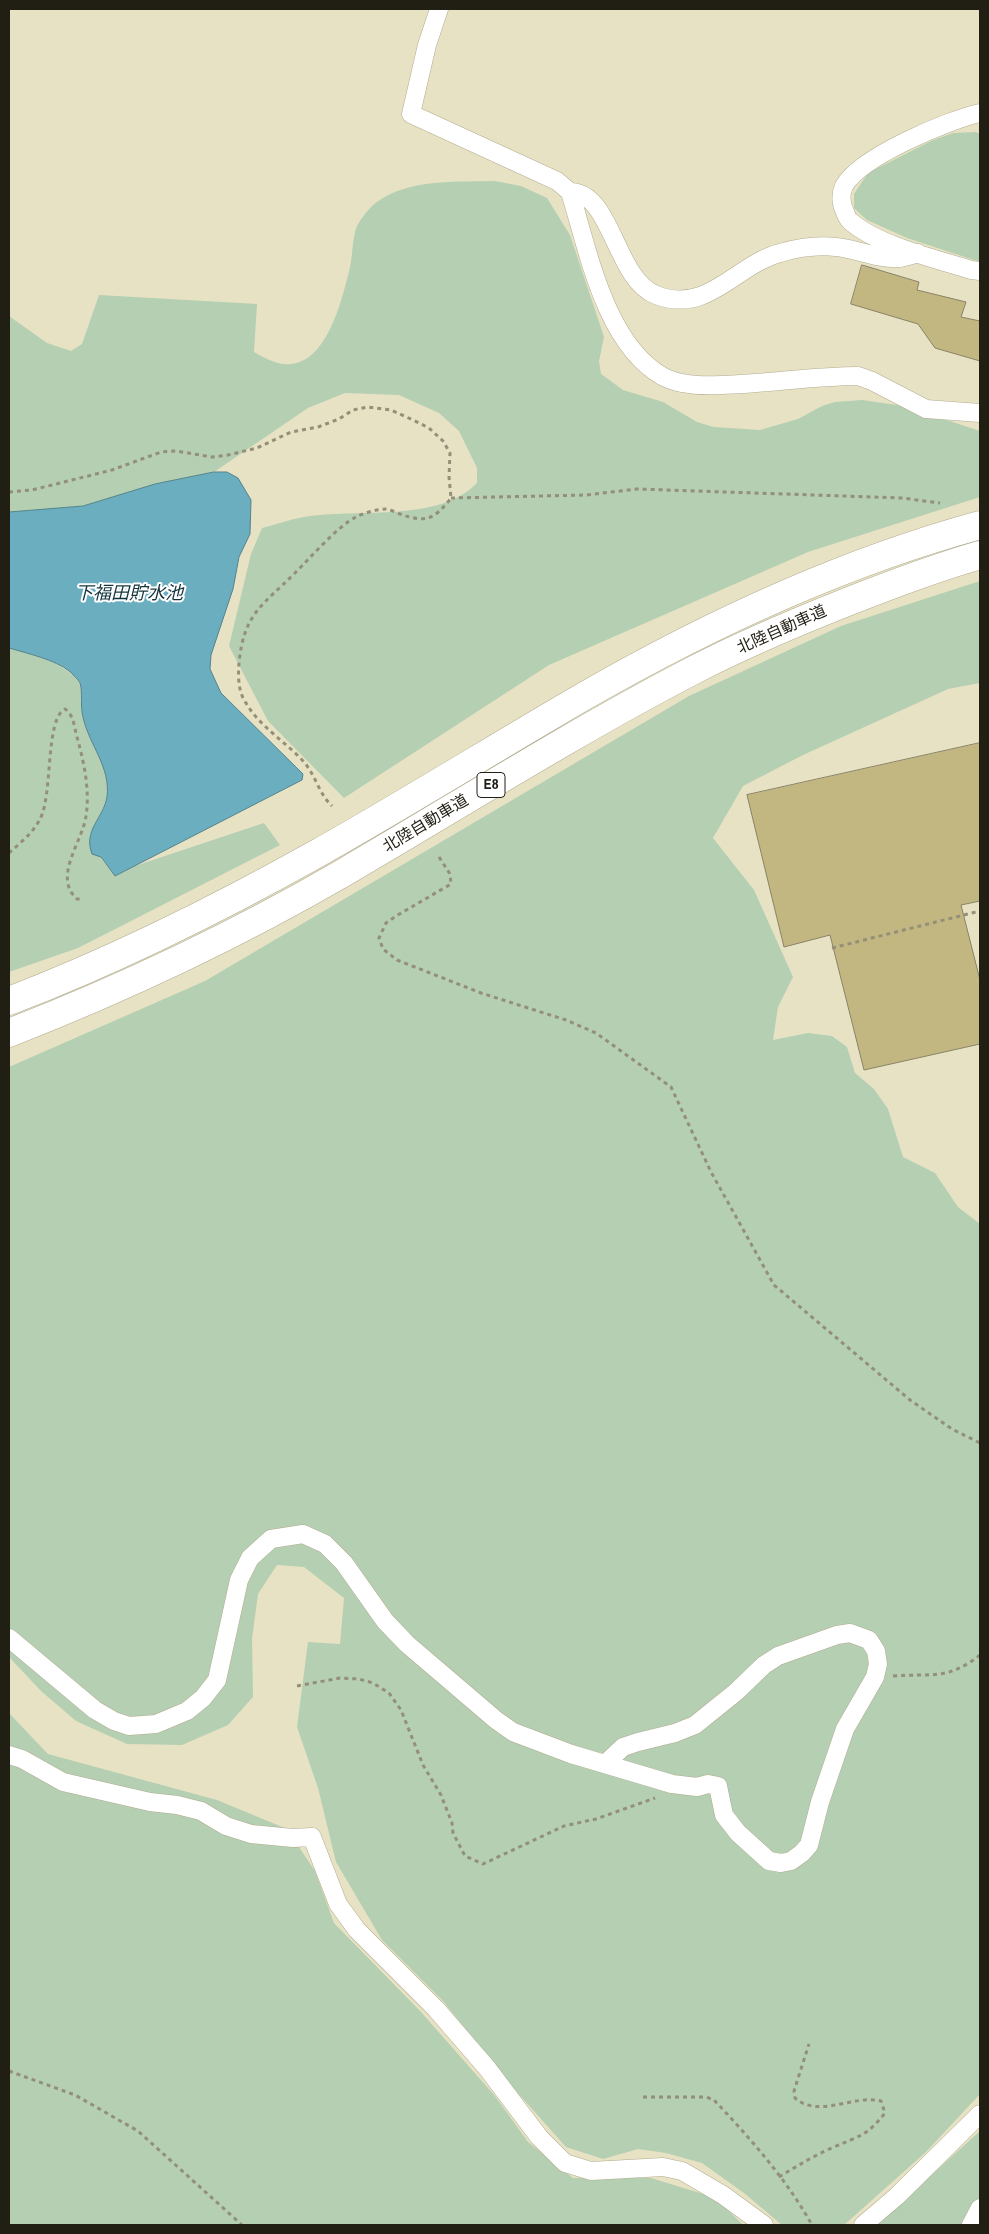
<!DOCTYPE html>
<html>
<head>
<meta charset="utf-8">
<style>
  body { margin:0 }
  #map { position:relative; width:989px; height:2234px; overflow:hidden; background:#e8e2c4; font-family:"Archivo Narrow",sans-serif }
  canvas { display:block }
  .frame { position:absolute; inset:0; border:10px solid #211f14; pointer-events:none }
</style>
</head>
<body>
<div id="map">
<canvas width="989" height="2234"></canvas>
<div class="frame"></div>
</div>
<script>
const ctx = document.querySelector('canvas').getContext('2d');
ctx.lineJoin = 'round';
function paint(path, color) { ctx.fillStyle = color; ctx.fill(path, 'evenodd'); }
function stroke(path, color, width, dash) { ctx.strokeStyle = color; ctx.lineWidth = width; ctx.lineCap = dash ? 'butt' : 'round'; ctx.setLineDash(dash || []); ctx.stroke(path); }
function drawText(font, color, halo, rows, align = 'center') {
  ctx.font = font + ' "Archivo Narrow","Noto Sans JP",sans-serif'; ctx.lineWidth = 4; ctx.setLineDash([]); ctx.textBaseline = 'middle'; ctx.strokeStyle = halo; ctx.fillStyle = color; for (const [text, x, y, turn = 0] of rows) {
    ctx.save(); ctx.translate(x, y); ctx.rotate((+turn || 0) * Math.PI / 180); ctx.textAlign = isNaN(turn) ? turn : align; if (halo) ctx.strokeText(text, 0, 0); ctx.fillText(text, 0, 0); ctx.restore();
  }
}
const green = new Path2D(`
  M976,132L980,134V262L907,238L867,220L854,208V194L868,173L931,141L953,133Z
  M495,181L521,186L547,198L570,235L604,337L599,361L601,374L623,390L663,402L697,422L714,427L760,430L798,419L822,406L835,402L862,400L904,406L980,431V497L808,552L549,665L344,798L268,721L229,646L251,554L262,528C278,524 294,518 310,516C361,509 439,522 477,483V468L459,431L439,413L399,395L345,393L308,408L214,472L155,484L83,506L9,512V316L47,343L71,351L82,344L99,295L257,304L254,352C261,356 270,361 278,363C325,375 342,300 350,267C353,254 352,238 357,226C363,215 372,204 383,198C415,179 459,182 495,181Z
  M980,581V683L948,689L803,755L743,786L713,838L754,890L793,977L778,1007L773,1040L808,1033L832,1036L847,1047L855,1073L874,1089L888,1109L903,1157L935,1173L958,1207L980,1224V2094L926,2152L844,2225H782L744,2193L702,2163L666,2153L638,2149L603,2159L566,2147L508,2082L443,2001L382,1940L336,1862L318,1788L297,1727L308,1642L340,1644L344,1598L304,1567L277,1565L258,1594L252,1639L253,1697L228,1725L182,1745L127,1744L76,1721L41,1691L9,1657V1067L205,981L689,696L841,626Z
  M9,648C32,654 61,661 77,680C84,687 80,707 83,717C90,745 111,767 107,797C104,809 95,824 90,836L102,860L115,876L135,866L264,823L280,845L78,948L9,972Z
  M9,1713L48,1754L217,1800L287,1829L315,1871L334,1923L421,2012L495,2096L528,2142L573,2178H651L716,2198L743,2225H9Z
  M980,2131V2225H876Z`);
const water = new Path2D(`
  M214,472H227L238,478L251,500L250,534L239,557L233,589L211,655L210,669L221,693L303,774L302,780L115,876L101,857L92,854C83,830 103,819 107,797C111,767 89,745 83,717C80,706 83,693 80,683C78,679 72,674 69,671C56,660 26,653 9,648V512L83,506L155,484Z`);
const building = new Path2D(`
  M862,265L919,282L917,290L966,302L961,317L980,321V361L935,348L918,324L851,304Z
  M980,743V901L961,905L980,980V1044L864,1070L830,935L784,947L747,795Z`);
const path = new Path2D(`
  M9,492L32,490L112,470L161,452L176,451L212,457L228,455L257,448L291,432L318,427L339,419L353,410L368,407L391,410L413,420L429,428L443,441L450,453L449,477L451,498C434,520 426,523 400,514C396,513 390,509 386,509C377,509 364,513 356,517C338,526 310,558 295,573C262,606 244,613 239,663C238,676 238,692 246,703C260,727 286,742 304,762C316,776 319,794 332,806
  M451,498L586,495L637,489L902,498L940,503
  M9,853C20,843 33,833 40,819C53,796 45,718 65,709C74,715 74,727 77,737C84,763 90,789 86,816C83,841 52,877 77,899H83
  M439,857L450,874L451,884L396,916L386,923L379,938L383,949L397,960L481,993L566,1020L596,1033L671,1087L711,1172L774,1285L910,1400L952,1429L980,1443
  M832,948L980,911
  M893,1676C931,1673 947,1681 980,1655
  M297,1686L340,1678L359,1679L373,1683L389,1693L401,1710L423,1765L441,1795L452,1823L453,1833L465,1856L483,1864L564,1826L596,1819L655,1798
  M9,2071L75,2095L138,2131L242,2225
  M643,2097H706L714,2100C750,2138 787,2180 812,2225
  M779,2177C797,2166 815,2155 834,2147C859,2136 867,2136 885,2113L881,2101C854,2094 819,2119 795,2098L794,2091L809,2044`);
const minor = new Path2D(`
  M439,9L427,45L411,114L557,181L570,192C588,250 605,343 662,376C678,385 702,386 721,385C767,384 812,376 858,376L872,381L926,409L980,413
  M980,113C948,120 860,157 844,186C840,195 841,204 845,212C846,215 848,219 850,221C877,245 936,259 971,270L980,271
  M570,192C612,192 615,279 656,295C708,315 735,265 780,253C797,248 818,245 836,247C857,249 880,260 900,258C906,257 912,255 918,253
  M9,1638L95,1710L114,1721L129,1726L156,1724L187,1711L203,1698L217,1680L239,1580L250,1558L271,1539L303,1534L325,1544L344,1563L385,1621L407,1644L496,1720L513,1732L571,1754L672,1784L697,1787L708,1784L718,1786L724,1815L738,1833L769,1861L781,1863L791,1861L802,1853L809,1845L820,1802L845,1729L875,1677L878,1664L876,1651L869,1640L850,1633L837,1635L778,1656L764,1665L736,1692L695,1725L675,1733L638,1742L623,1747L605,1764
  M9,1755L22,1759L63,1782L150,1802L177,1805L201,1811L226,1826L251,1834L293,1838L312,1837L338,1904L357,1930L436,2009L487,2068L539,2137L565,2163L591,2171L663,2167L682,2171L723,2195L764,2225
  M863,2225L897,2196L980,2114
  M971,2225L980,2208`);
const motorway = new Path2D(`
  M9,1001C116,960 218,909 318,853C407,803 493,749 581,698C706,626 841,563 980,525
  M9,1033C124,988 236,935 343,873C459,805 573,733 692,671C742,645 794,623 847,602C890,585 935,568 980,555`);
const shields = [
  [491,785,28]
];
const shieldNames = [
  ["E8",491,785]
];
const streetNames = [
  ["北陸自動車道",782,630,-24],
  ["北陸自動車道",426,824,-31]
];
const waterNames = [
  ["下福田貯水池",129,594]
];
paint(green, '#b4cfb2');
paint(water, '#6aaebf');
stroke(water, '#54838c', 1);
paint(building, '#c3b781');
stroke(building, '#888267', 1);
stroke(minor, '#b2ac90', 19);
stroke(motorway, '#b2ac90', 29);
stroke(path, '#938f79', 3, [4, 4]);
stroke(minor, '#fff', 18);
stroke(motorway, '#fff', 28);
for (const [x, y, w] of shields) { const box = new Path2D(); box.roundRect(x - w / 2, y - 12.5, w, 25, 4); ctx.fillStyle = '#fff'; ctx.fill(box); stroke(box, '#211f14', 1); }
drawText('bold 15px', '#211f14', null, shieldNames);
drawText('16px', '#211f14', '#fff', streetNames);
drawText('italic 18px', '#13343c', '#fff', waterNames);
</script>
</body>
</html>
